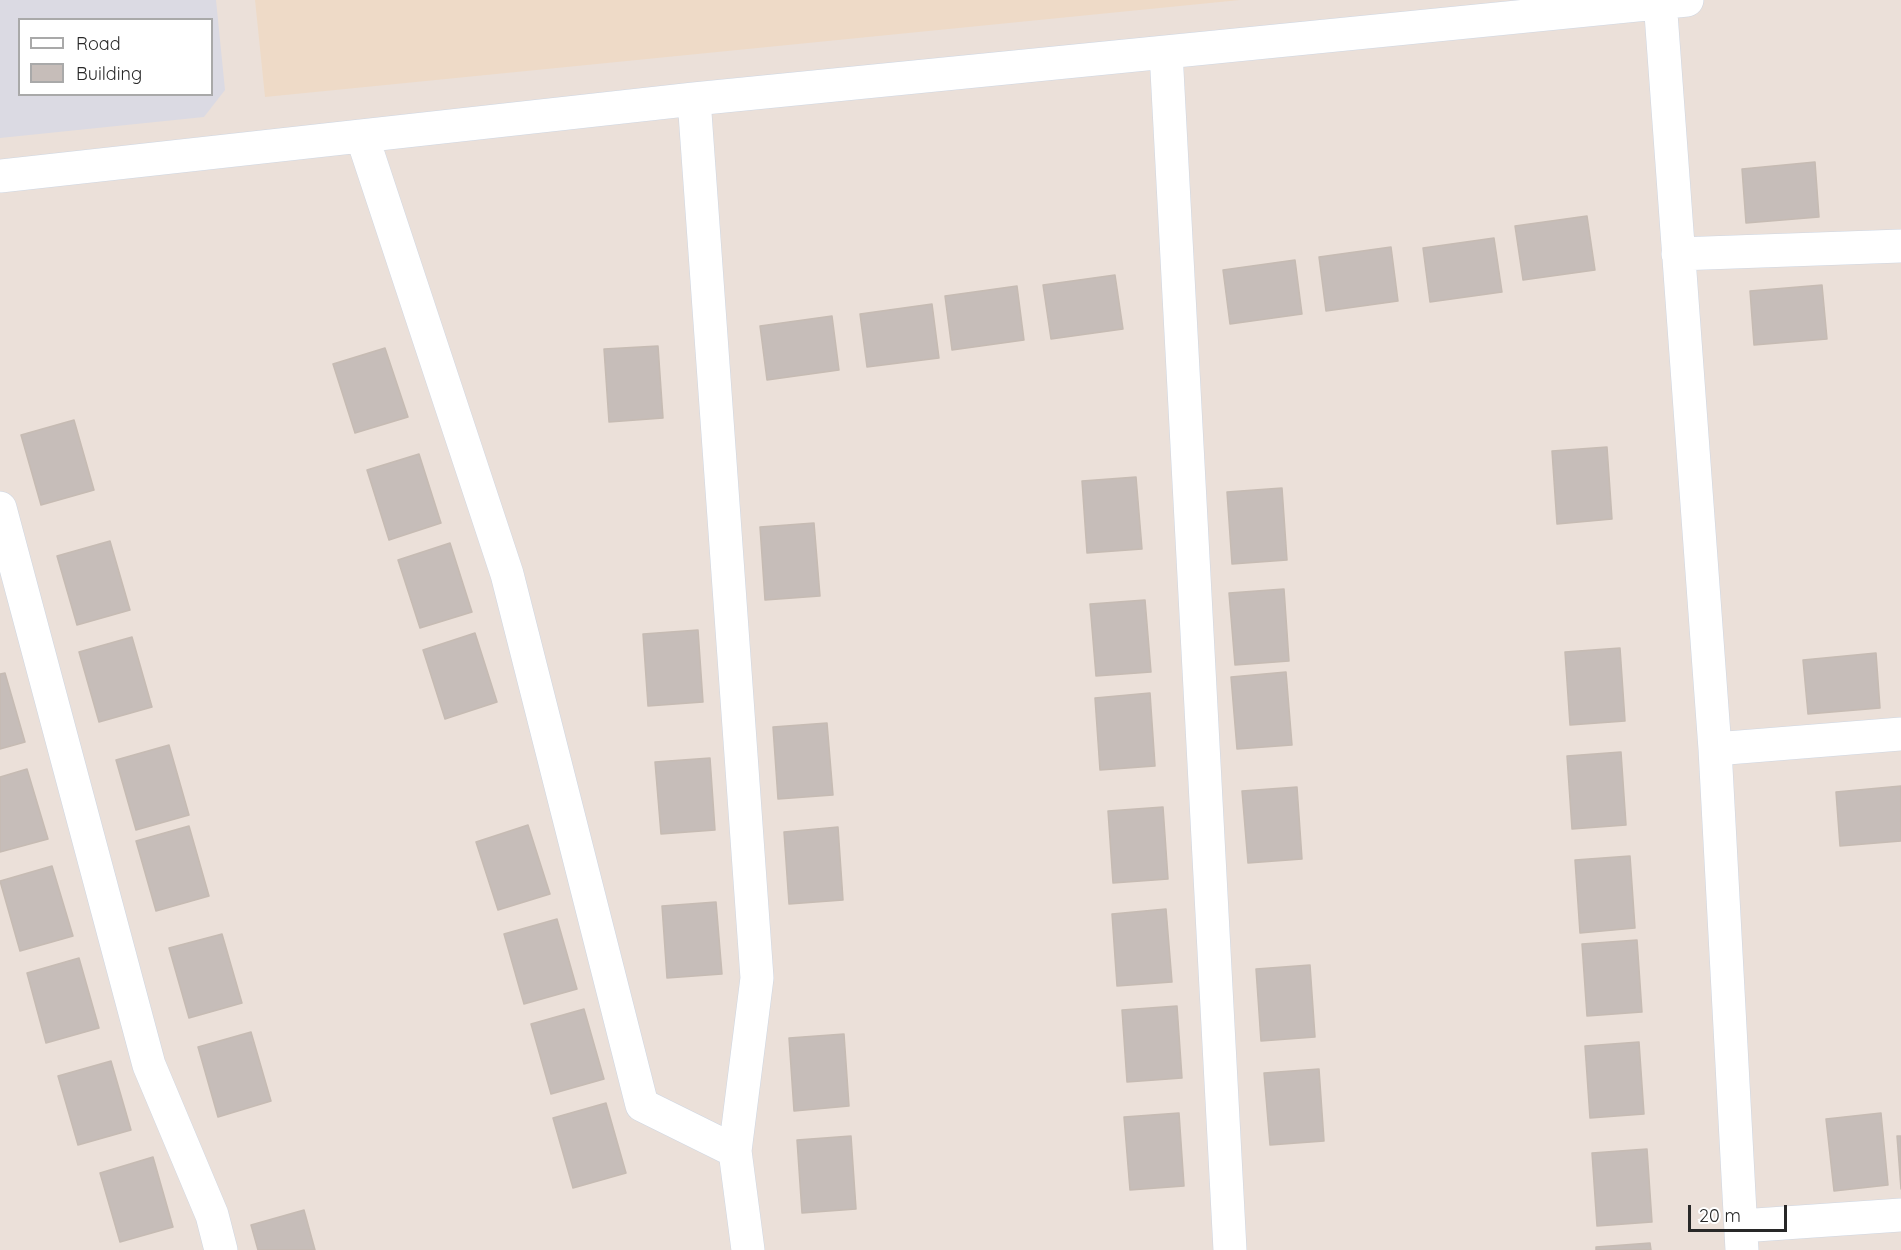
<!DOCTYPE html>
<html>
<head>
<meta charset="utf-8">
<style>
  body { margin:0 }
  #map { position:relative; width:1901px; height:1250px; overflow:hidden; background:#ebe0d9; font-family:Quicksand,sans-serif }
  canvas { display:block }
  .legend { position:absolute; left:18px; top:18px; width:195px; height:78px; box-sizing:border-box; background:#fff; border:2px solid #a9a9a9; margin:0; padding:8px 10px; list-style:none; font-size:18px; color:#282828 }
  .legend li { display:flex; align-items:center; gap:12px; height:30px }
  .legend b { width:30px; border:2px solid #a9a9a9 }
  .scale { position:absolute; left:1688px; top:1205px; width:99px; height:27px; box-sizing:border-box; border:3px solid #282828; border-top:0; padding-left:8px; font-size:18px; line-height:21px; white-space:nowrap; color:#282828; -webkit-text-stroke:4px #fff; paint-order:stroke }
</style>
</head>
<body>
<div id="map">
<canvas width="1901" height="1250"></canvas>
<ul class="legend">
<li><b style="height:8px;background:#fff"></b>Road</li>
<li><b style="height:16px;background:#c6bdb9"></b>Building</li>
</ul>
<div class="scale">20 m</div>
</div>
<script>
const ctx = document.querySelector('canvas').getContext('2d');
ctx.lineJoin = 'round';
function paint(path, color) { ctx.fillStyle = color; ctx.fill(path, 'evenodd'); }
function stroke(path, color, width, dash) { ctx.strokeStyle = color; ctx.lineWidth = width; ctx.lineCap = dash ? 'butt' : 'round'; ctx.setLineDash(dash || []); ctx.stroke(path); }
const industrial = new Path2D(`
  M0,0H216L225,90L204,117L0,138ZM20,20H212V94H20Z`);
const education = new Path2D(`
  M255,0H1240L265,97Z`);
const building = new Path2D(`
  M1815,162L1819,217L1746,223L1742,169Z
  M1587,216L1595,270L1523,280L1515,226Z
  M1494,238L1502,292L1430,302L1423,248Z
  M1391,247L1398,301L1326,311L1319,257Z
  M1295,260L1302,314L1230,324L1223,270Z
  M1115,275L1123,329L1051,339L1043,285Z
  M1822,285L1827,339L1754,345L1750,291Z
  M1017,286L1024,340L952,350L945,296Z
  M932,304L939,358L867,367L860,314Z
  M832,316L839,370L767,380L760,326Z
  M658,346L663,418L609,422L604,349Z
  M385,348L408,417L355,433L333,364Z
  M74,420L94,490L41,505L21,435Z
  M1607,447L1612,519L1557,524L1552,451Z
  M419,454L441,523L389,540L367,470Z
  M1136,477L1142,549L1087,553L1082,481Z
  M1282,488L1287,560L1232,564L1227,492Z
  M814,523L820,596L765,600L760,527Z
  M110,541L130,610L77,625L57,556Z
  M450,543L472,612L420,628L398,560Z
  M1284,589L1289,661L1235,665L1229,593Z
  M1145,600L1151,672L1096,676L1090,604Z
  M698,630L703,702L648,706L643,634Z
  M475,633L497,702L445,719L423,650Z
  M132,637L152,707L99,722L79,652Z
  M1620,648L1625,721L1570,725L1565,652Z
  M1876,653L1880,708L1808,714L1803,660Z
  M1286,672L1292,745L1237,749L1231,677Z
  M5,673L25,742L0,749V674Z
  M1150,693L1155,766L1100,770L1095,698Z
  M827,723L833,795L778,799L773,727Z
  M169,745L189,815L136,830L116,760Z
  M1621,752L1626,825L1572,829L1567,756Z
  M710,758L715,830L661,834L655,762Z
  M27,769L48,839L0,852V777Z
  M1901,786V841L1840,846L1836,792Z
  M1297,787L1302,859L1248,863L1242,791Z
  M1163,807L1168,879L1113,883L1108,811Z
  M528,825L550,894L498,910L476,842Z
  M189,826L209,896L156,911L136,841Z
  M838,827L843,900L789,904L784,832Z
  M1630,856L1635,928L1580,933L1575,860Z
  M52,866L73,936L20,951L0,881Z
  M716,902L722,974L667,978L662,906Z
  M1166,909L1172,982L1117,986L1112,914Z
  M557,919L577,989L524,1004L504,934Z
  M222,934L242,1003L189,1018L169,948Z
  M1637,940L1642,1012L1587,1016L1582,944Z
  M79,958L99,1028L46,1043L27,973Z
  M1310,965L1315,1037L1261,1041L1256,969Z
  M1177,1006L1182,1078L1127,1082L1122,1010Z
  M584,1009L604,1079L551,1094L531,1024Z
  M251,1032L271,1101L218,1117L198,1047Z
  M844,1034L849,1106L794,1111L789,1038Z
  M1639,1042L1644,1114L1590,1118L1585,1046Z
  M111,1061L131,1130L78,1145L58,1076Z
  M1319,1069L1324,1141L1270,1145L1264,1073Z
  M606,1103L626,1173L573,1188L553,1118Z
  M1179,1113L1184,1186L1130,1190L1124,1117Z
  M1881,1113L1888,1185L1834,1191L1826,1119Z
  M851,1136L856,1209L802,1213L797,1140Z
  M1897,1136H1901V1189Z
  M1647,1149L1652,1222L1597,1226L1592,1153Z
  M153,1157L173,1227L120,1242L100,1173Z
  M304,1210L315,1250H258L251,1225Z
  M1650,1243L1651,1250H1596V1247Z`);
const street = new Path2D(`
  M1660,0L1715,749L1742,1250
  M1166,52L1230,1250
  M694,99L757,978L735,1151L748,1250
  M362,136L507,574L642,1105L735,1151
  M0,176L694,99L1687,0
  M1678,254L1901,246
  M0,508L149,1065L212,1215L221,1250
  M1715,749L1901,734
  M1741,1226L1901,1215`);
paint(industrial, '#dbdae3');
paint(education, '#eedac7');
paint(building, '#c6bdb9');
stroke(building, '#c6bbb3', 1.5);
stroke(street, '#ced6e2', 34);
stroke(street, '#fff', 33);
</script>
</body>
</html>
